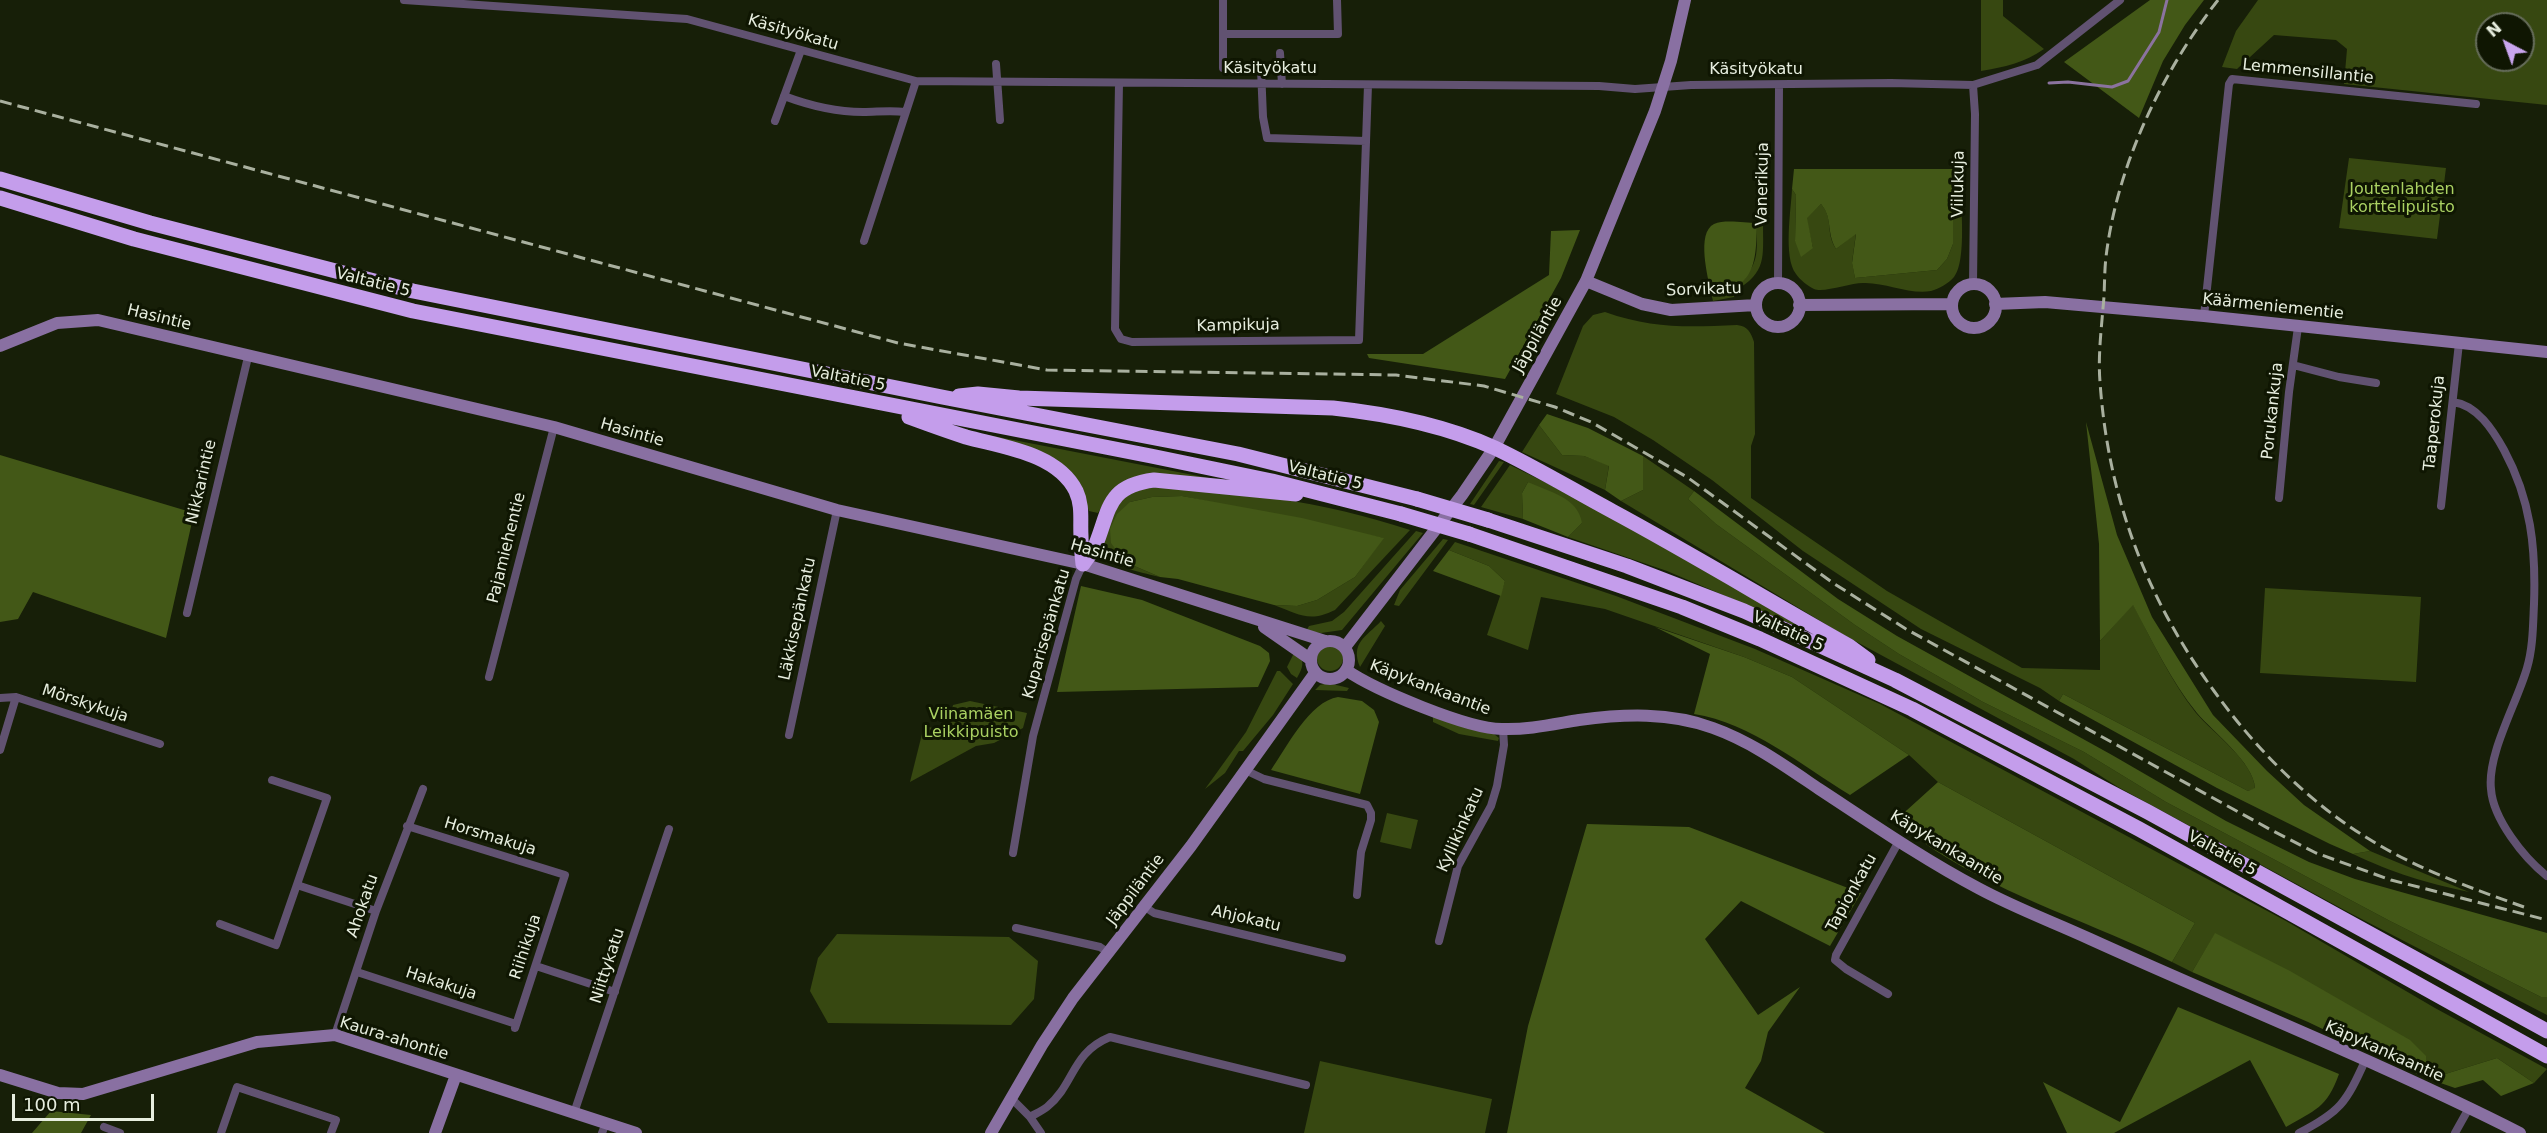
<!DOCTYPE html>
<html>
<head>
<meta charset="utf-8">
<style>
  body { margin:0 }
  #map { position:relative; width:2547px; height:1133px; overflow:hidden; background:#171f08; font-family:"DejaVu Sans",sans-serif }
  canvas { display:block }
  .north { position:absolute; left:2475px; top:12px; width:60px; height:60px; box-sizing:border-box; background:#0f1602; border:2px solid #656c5a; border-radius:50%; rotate:319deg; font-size:16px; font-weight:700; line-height:24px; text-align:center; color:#e7eedf }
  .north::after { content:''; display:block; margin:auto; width:21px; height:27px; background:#c9a5ee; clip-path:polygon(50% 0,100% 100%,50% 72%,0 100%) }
  .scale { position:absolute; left:12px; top:1094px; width:142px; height:27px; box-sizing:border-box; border:3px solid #e7eedf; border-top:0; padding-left:8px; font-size:18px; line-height:21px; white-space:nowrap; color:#e7eedf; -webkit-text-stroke:4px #0f1602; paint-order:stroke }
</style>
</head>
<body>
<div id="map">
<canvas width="2547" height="1133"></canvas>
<div class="north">N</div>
<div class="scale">100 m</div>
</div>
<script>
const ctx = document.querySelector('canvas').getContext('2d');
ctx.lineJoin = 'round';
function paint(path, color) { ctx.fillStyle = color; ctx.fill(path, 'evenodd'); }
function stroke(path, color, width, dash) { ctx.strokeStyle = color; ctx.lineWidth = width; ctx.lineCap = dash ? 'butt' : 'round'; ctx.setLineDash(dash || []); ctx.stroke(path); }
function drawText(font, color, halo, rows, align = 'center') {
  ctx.font = font + ' "DejaVu Sans",sans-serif'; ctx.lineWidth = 6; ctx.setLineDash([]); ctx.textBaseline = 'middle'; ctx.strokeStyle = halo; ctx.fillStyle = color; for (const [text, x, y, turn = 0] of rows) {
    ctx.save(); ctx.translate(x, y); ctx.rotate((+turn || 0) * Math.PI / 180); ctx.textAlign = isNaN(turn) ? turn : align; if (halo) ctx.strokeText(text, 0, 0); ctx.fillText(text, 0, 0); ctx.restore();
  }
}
const green = new Path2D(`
  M1981,0H2003V16L2044,49C2024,63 2005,67 1981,71Z
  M2258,0H2547V105L2344,84L2347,49L2336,40L2274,35L2237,69L2222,67L2236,31ZM2487,24H2523V60H2487Z
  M2349,158L2446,168L2437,239L2339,228Z
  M1953,169H1959C1960,193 1968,260 1954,277C1949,283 1939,289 1931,291C1910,295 1885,282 1863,283C1850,283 1824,293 1814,289C1808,286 1800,280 1796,274C1783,257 1791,210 1792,189L1796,195L1795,241L1813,248L1806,218L1821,204C1834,219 1825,232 1836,249L1856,233L1852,262L1855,278L1937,270L1947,259L1953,244Z
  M1757,223H1763C1763,258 1767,272 1735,291L1734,297L1713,301L1711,293C1725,291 1730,289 1741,280C1761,263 1756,248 1757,223Z
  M1605,312C1653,329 1688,327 1737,325C1748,326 1751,333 1754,342L1755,434L1751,446V498L1887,591L2022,668L2100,670V641L2133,604C2152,641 2171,681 2196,713C2213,733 2254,762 2255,789L2248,791L2063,694L2059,701L2040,688L1921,629L1803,551L1712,480L1653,440L1614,417L1556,394L1583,326L1593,315Z
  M1539,425L1562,455L1584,456L1609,465L1605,490L1522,452Z
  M952,428L1219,480L1111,491L1098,513L1089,511L1078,482Z
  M1643,456L1694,491L1688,499L1716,524L1855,625L1899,654L1983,702L2084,752L2166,802L2390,921L2541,997H2547V1015L2348,912L2118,787L2074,759L1842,634L1621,501L1643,490Z
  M1499,461L1504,462L1474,505L1470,504Z
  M1510,465C1612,514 1709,571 1805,630L1667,571L1568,537L1582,523L1528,482L1522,493L1523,519L1481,507Z
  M1140,487C1228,488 1326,502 1410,530L1335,610C1309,623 1299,614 1274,605L1297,606L1317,600L1355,577L1383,538L1182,496L1152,497L1130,502L1125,562L1160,577C1144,573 1119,569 1108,556C1096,541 1113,508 1124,496C1127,492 1135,490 1140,487Z
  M1416,531L1423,533L1342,630L1321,633L1306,631L1309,626L1332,621L1344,612Z
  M1443,539L1448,540L1399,606L1394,605L1400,590Z
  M1455,542L1616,596L1755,649L1880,704L2286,921L2435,1008L2547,1069L2534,1083L2497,1058L2429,1079L2417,1074L2426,1068L2215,934L2192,972L2172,962L2195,923L1938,782L1909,755L1792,677L1744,657L1605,609L1541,597L1528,650L1487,635L1505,581L1489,566L1449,550Z
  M2265,588L2421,597L2416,682L2260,673Z
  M1381,621L1385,626L1360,667C1350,643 1366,637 1381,621Z
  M1317 658a13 13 0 1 1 26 0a13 13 0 1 1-26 0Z
  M1295,651C1305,660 1304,666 1297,678L1291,674L1287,667Z
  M1277,671H1280L1293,684L1273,715L1243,751H1239L1225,773L1205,789L1246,732Z
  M1328,683L1349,688L1347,691L1315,690L1320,685Z
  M970,701L1027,713L1023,728L994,743L976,746L910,782L924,726L947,731L953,705Z
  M1433,717L1494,734L1499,738L1498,741L1459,734L1433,722Z
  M1387,813L1418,820L1411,849L1380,842Z
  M2370,851L2469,892C2426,883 2393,873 2353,854Z
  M837,934L1009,937L1038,961L1034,999L1011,1025L828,1023L810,991L818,958Z
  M1320,1061L1492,1099L1485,1133H1304Z`);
const forest = new Path2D(`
  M2150,0H2204L2185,25L2163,61L2139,118L2064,62Z
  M1794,169H1953V244L1947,259L1937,270L1855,278L1852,263L1856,234L1836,249C1826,232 1833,218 1821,204L1807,218L1813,248L1801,257L1795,241L1796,195L1792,189Z
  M1757,223C1756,261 1756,289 1711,293C1708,277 1696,233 1714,224C1725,219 1745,223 1757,223Z
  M1580,230L1561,278L1505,379L1369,358L1367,354H1423L1549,275L1551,231Z
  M1547,414L1588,428L1643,456V490L1621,501L1605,490L1609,466L1584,456L1562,455L1539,425Z
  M2086,422L2117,535L2152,617L2213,715L2267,771L2304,805L2370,851L2353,854L2330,844L2217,788L2059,701L2063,694L2248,791L2255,788C2254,763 2213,732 2197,713C2171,681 2152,641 2133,605L2100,641L2099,544Z
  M0,455L194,513L166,638L33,592L18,619L0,622Z
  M1528,482C1549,492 1578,497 1582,523L1568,537L1523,519L1522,493Z
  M1694,491L1838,599L1897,636L2112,755L2226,821L2309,862L2355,879L2547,933V997H2541L2390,921L2166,802L2084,752L1983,702L1899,654L1855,625L1716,524L1688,499Z
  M1182,496L1302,518L1384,538L1355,577L1317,600L1297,606L1274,605L1178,579L1160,577L1125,562L1111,543L1110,529L1117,514L1130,502L1152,497Z
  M1449,550L1489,566L1505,581L1501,596L1433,571Z
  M1081,586L1142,600L1260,646L1269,653L1270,661L1258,687L1057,692Z
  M1655,627L1744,657L1792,677L1909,755L1850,795C1801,765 1751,723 1694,714L1710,654Z
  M1338,697L1362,701L1374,710L1379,722L1360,794L1271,770C1286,748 1310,701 1338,697Z
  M1938,782L2195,923L2172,962C2095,924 2009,898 1936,851C1922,842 1909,830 1896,820Z
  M1587,824L1689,827L1861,893L1830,946L1741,901L1705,939L1758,1015L1800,987L1768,1032L1761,1061L1745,1088L1825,1133H1507L1528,1026Z
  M2215,933L2290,971L2410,1040L2426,1056V1068L2417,1074L2308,1022L2192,972Z
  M2178,1007L2339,1074C2327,1108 2315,1110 2286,1127L2250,1060L2114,1133H2067L2043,1082L2120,1122Z
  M2497,1058L2534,1083L2501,1096L2483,1080L2455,1088L2429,1079Z
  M51,1111L91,1115L81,1133H32Z`);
const stream = new Path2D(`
  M2049,83L2068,82L2112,87L2128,81L2159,32L2167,0`);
const street = new Path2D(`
  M404,0L687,19L916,81L1599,86L1635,89L1691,85L1891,83L1973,85L2037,65L2120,0
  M1224,34H1338L1337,0
  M1280,53L1282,84
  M996,64L1000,120
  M1223,68V0
  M1261,69L1263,117L1267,138L1366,141
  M1119,83L1115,329L1121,339L1132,342L1359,340L1368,85
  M784,96C808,105 836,112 863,112C877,112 890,110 905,112
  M775,121L801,50
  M864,241L916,81
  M1778,283L1779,85
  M1973,284L1975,114L1973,85
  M2204,316L2229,84L2232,79L2476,104
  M2293,365L2339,377L2376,383
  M2453,402C2477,405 2493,430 2504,450C2531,500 2536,548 2534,604C2533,625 2533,648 2527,668C2517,703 2487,754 2491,789C2493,819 2524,858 2547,876
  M2279,498L2289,392L2298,327
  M2441,506L2459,343
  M187,613L248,357
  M489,677L554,427
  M0,698L16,697L160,744
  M789,735L837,510
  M0,750L16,697
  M1245,770L1264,779L1367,805L1371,813V820L1361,852L1357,895
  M407,826L565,875L515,1028
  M1013,853L1033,736L1076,579L1083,564
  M297,885L376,911
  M1145,907L1154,913L1342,958
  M220,924L276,945L327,798L272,780
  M1016,928L1100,947L1109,953
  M1439,941L1458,866L1491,806L1497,786L1504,745L1503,729
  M536,966L615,992
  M357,972L516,1024
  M1888,994L1846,969L1835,960L1836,955L1899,841
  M335,1035L376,911L423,789
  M1010,1097L1030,1117L1041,1133
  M574,1113L669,829
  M1030,1117C1035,1114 1042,1111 1047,1107C1075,1084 1071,1053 1110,1037L1306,1085
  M104,1127L120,1133
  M221,1133L237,1087L336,1120L331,1133
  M602,1133L606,1123
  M2299,1133C2340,1112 2346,1103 2365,1061
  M2455,1133L2469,1108`);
const secondary = new Path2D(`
  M1586,281L1642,304L1671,310L1756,305
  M1756 305a22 22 0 1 1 44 0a22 22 0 1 1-44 0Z
  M1952 306a22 22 0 1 1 44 0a22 22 0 1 1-44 0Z
  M1995,304L2045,302L2204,316L2547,352
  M1799,305L1952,304
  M0,346L57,323L98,320L554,427L837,510L1083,564L1325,641
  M1264,627L1310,659
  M1311 660a19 19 0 1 1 38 0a19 19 0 1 1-38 0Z
  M1345,647L1462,495L1494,448L1586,281L1655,111L1671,61L1685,0
  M1346,670C1375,690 1468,729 1502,729C1528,730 1554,724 1579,720C1624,714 1670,712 1713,728C1752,742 1785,766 1819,789C1871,823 1923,859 1978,888C2015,908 2053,922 2090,939C2233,1004 2380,1062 2520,1133
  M0,1075L58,1093L83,1094L257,1042L335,1035L636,1133
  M435,1133L456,1075
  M991,1133L1042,1045L1073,998L1191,846L1315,673`);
const highway = new Path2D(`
  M0,179L150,223L413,291L942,397L1238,454L1417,499
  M0,198L134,239L413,311L1151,456L1272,481L1401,514
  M959,396L978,394L1019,398L1333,408C1389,414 1444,425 1495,448C1535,467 1573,490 1612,511C1692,554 1769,601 1849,646L1868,660
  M909,417C928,424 947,431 966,437C1002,447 1057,453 1076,491C1083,506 1080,520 1081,536C1081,545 1082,555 1083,564
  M1488,520L1627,566L1744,611L1895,680L2148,812L2547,1031
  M1469,534L1682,607L1760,639L1912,709L2139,829L2547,1056
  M1083,564C1087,558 1093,551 1096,544C1110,509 1107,486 1154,480L1296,494`);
const rail = new Path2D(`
  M2218,0C2162,72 2117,165 2106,257C2104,274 2105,291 2103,308C2101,332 2098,358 2100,382C2108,497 2146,598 2214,691C2255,748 2308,802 2369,839C2417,869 2471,888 2524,907
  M0,101L898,343L1047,370L1396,375L1484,386L1555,407L1591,422L1687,477L1833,583L1906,629L2273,831L2316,853L2391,880L2547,920`);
const highwayBridge = new Path2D(`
  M1417,499L1488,520
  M1401,514L1469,534`);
const streetNames = [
  ["Käsityökatu",793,33,16],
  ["Käsityökatu",1270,69],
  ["Käsityökatu",1756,70],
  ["Lemmensillantie",2308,72,6],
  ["Vanerikuja",1763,184,-89],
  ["Viilukuja",1959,184,-89],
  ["Valtatie 5",373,283,14],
  ["Sorvikatu",1704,290,-2],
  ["Käärmeniementie",2273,307,6],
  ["Hasintie",159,318,14],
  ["Kampikuja",1238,326,-1],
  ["Jäppiläntie",1538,335,-61],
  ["Valtatie 5",848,379,11],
  ["Porukankuja",2273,411,-84],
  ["Taaperokuja",2435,423,-84],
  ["Hasintie",632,433,16],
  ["Valtatie 5",1325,476,14],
  ["Nikkarintie",202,482,-77],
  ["Pajamiehentie",507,548,-76],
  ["Hasintie",1102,554,16],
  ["Läkkisepänkatu",798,619,-78],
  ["Valtatie 5",1788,632,24],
  ["Kuparisepänkatu",1047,634,-74],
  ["Käpykankaantie",1430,688,21],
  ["Mörskykuja",85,704,18],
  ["Kyllikinkatu",1461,830,-66],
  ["Horsmakuja",490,837,17],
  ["Käpykankaantie",1946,848,31],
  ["Valtatie 5",2222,854,29],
  ["Jäppiläntie",1136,890,-53],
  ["Tapionkatu",1852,893,-61],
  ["Ahokatu",363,906,-71],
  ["Ahjokatu",1246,919,13],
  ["Riihikuja",526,947,-72],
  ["Niittykatu",608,966,-72],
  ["Hakakuja",441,984,18],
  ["Kaura-ahontie",394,1039,17],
  ["Käpykankaantie",2384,1052,24]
];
const parkNames = [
  ["Joutenlahden",2402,190],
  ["korttelipuisto",2402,208],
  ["Viinamäen",971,715],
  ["Leikkipuisto",971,733]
];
paint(green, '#374811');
paint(forest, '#435817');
stroke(stream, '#8b739f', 3);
stroke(street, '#615271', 8);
stroke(secondary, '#8970a2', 12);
stroke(highway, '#c49deb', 15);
stroke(rail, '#a9b09f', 3, [12, 6]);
stroke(highwayBridge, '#c49deb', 15);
drawText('16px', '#e7eedf', '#0f1602', streetNames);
drawText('16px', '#aad162', '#0f1602', parkNames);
</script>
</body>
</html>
